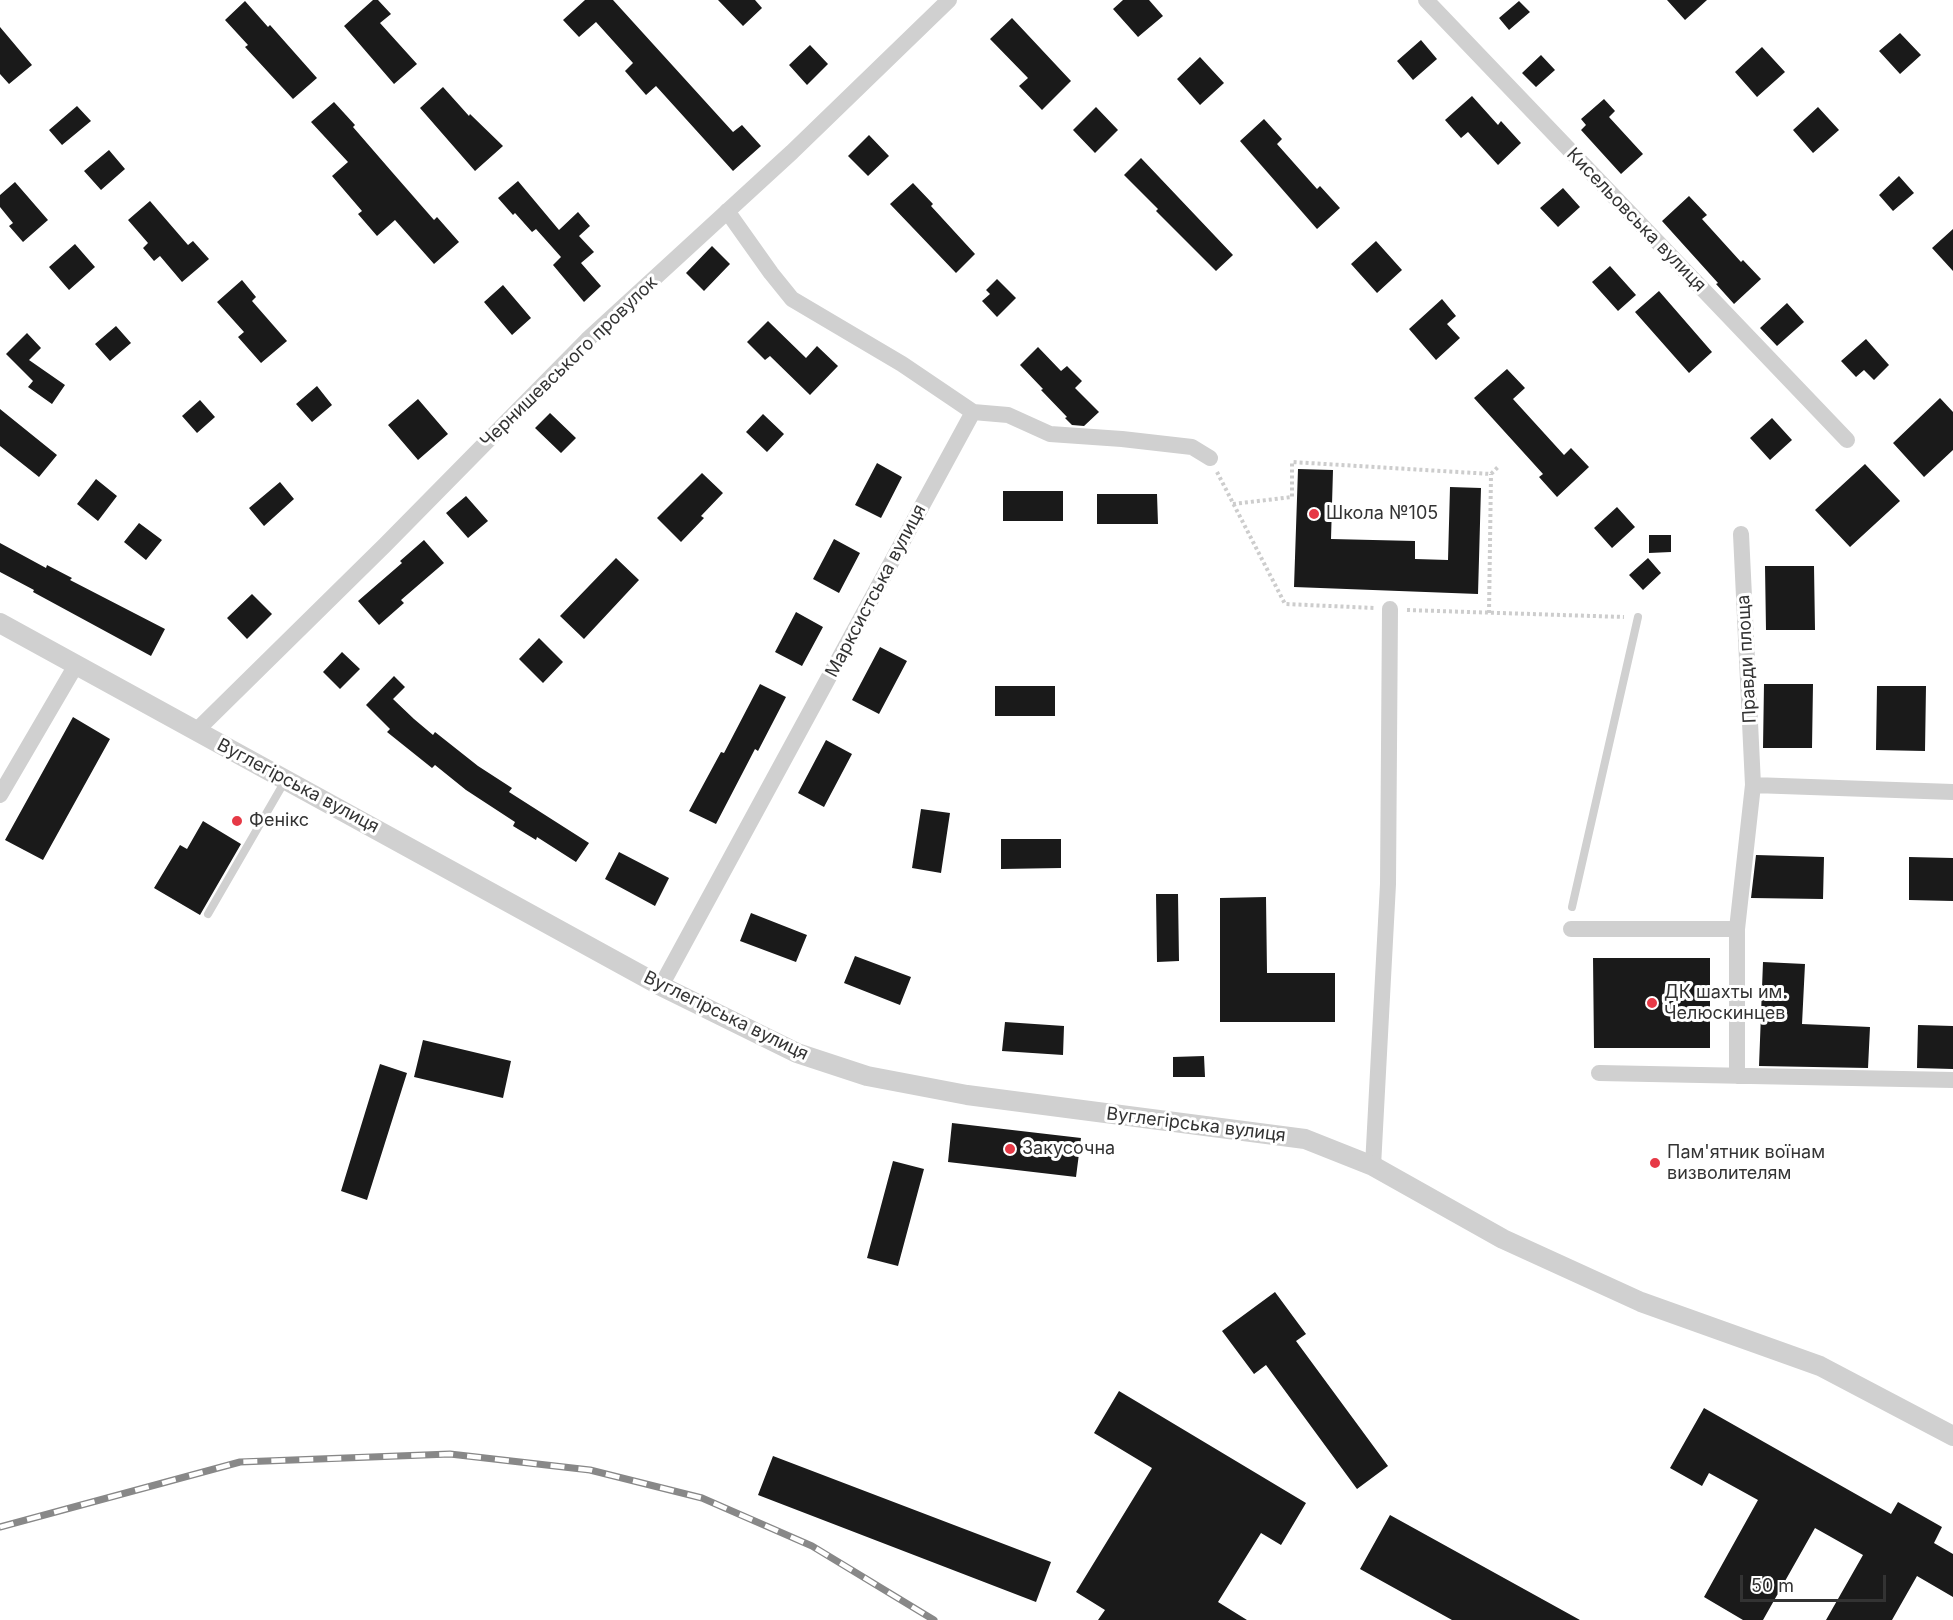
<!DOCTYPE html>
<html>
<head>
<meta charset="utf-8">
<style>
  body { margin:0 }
  #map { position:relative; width:1953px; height:1620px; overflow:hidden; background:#fff; font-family:Inter,sans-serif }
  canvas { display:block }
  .scale { position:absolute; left:1740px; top:1575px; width:146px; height:27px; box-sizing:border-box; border:3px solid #333; border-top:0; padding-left:8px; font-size:18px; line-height:21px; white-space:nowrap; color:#333; -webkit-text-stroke:4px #fff; paint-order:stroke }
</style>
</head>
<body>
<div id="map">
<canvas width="1953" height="1620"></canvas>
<div class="scale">50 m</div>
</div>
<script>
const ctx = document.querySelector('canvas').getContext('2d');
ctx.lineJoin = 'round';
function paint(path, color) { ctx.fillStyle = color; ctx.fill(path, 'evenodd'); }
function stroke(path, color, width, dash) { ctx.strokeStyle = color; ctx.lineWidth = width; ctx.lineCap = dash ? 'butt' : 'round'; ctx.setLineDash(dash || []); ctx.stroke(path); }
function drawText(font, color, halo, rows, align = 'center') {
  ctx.font = font + ' Inter,sans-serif'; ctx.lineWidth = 6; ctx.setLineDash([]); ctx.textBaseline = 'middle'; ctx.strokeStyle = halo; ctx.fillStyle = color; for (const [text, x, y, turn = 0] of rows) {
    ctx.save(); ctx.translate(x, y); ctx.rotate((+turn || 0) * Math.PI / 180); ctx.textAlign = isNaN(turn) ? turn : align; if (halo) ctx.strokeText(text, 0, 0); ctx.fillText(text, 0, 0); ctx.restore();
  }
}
const building = new Path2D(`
  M373,0H378L391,14L380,23L417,64L394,84L344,26Z
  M585,0H613L733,132L742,125L761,146L733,171L656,86L646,95L625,71L633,63L596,22L579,37L563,20Z
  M718,0H755L762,8L743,26Z
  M1123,0H1149L1163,16L1138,37L1113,9Z
  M1667,0H1707L1685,20Z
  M245,1L268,27L270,25L317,78L293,99L245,47L248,45L225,20Z
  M1519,1L1530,12L1509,30L1499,18Z
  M1012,18L1071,81L1042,110L1019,86L1028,78L990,39Z
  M0,27L32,65L9,84L0,74Z
  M1900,33L1921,55L1900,74L1879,51Z
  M1421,40L1437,59L1413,80L1397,61Z
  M810,45L828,64L807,85L789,65Z
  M1762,47L1785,72L1757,97L1735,72Z
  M1541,55L1555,70L1536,87L1522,73Z
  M1200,57L1224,83L1200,105L1177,79Z
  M443,87L469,116L470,114L503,146L475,171L420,108Z
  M1472,96L1498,125L1501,121L1521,143L1498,165L1468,132L1461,138L1445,120Z
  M1604,99L1615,111L1609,117L1643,154L1621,174L1581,130L1586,125L1581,119Z
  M334,102L355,125L353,127L392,172L434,220L437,217L459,242L434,264L395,220L377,236L358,214L362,211L332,176L348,162L311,122Z
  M77,106L91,121L62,145L49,130Z
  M1096,107L1118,130L1095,153L1073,130Z
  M1818,107L1839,130L1813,153L1793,130Z
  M1264,119L1282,139L1277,144L1317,189L1320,186L1340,208L1317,229L1240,141Z
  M869,135L889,156L868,176L848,156Z
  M109,150L125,169L101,190L84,171Z
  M1141,158L1233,255L1216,271L1156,211L1158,209L1124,175Z
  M1899,176L1914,193L1893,211L1879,195Z
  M518,181L559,230L578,212L590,226L579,236L594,252L581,263L601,286L584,302L553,265L561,257L536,229L532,232L515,213L513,215L498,198Z
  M15,182L48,220L23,242L9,226L13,223L0,207V195Z
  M913,183L933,204L931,206L975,254L956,273L890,204Z
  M1563,188L1580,207L1558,227L1540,208Z
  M1689,196L1707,215L1702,219L1741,262L1743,260L1761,279L1734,304L1716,284L1718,283L1662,221Z
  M150,201L188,245L193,241L209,259L182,282L160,256L154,261L143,248L148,243L128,220Z
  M1953,229V271L1932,248Z
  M1376,241L1402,270L1377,293L1351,264Z
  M75,244L95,267L69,290L49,267Z
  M712,246L730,264L704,291L686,273Z
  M1610,266L1636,295L1618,311L1592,282Z
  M997,279L1016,298L997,317L982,301L990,294L986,290Z
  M242,280L256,297L252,301L287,341L261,363L238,337L244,332L217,302Z
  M503,285L531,318L512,335L484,302Z
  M1659,291L1712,352L1689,373L1635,312Z
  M1442,299L1456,316L1447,324L1460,338L1436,360L1409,329Z
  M1787,303L1804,322L1777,346L1760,328Z
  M768,321L806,358L817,346L838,366L810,395L770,356L765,360L747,342Z
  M116,326L131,343L110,361L95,344Z
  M27,333L41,348L29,360L65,385L52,404L28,387L33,381L6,354Z
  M1866,339L1889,365L1874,380L1864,370L1856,377L1841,361Z
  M1038,347L1061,371L1067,366L1082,381L1075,388L1099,412L1084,426L1072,425L1065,418L1067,417L1041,390L1043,389L1020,365Z
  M1507,369L1525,388L1513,399L1564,455L1571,448L1589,467L1557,497L1539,477L1543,474L1474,398Z
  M317,386L332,405L312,422L296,404Z
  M1940,398L1953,412V450L1924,477L1893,443Z
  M418,399L448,434L418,460L388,425Z
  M200,400L215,417L197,433L182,416Z
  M0,409L57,455L39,477L0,446Z
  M550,413L576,438L561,453L535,428Z
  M763,414L784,434L767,452L746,432Z
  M1772,418L1792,440L1770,460L1750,438Z
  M877,463L902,477L881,518L855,505Z
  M1865,464L1900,501L1850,547L1815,510Z
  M1298,469L1333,470L1331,539L1415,541V559L1448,560L1450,487L1481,488L1478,594L1294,587Z
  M702,473L723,493L701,516L704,518L681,542L657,518Z
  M96,479L117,496L98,521L77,504Z
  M280,482L294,499L264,526L249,508Z
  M1003,491H1063V521H1003Z
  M1097,494H1157L1158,524H1097Z
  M466,496L488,521L468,538L446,513Z
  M1617,507L1635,527L1612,548L1594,528Z
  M139,523L162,540L146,560L124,542Z
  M1649,535H1671V552L1649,553Z
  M834,539L860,553L839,593L813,579Z
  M424,540L444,563L401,600L404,603L379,625L358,601L402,563L400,561Z
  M0,543L46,568L47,565L72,578L70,580L165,629L151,656L33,592L34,590L0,572Z
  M616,558L639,580L584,639L560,616Z
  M1648,558L1661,573L1643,590L1629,575Z
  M1765,566H1814L1815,630H1766Z
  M252,594L272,614L247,639L227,618Z
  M796,612L823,627L802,666L775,652Z
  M539,638L563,662L543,683L519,659Z
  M880,647L907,661L879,714L852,700Z
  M342,652L360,669L340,689L323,672Z
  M394,676L405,687L393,699L414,719L433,735L435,732L478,766L512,788L509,792L589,843L576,862L537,837L536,840L513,826L515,822L466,790L435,765L432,768L387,732L390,729L366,705Z
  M760,684L786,697L758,751L755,749L716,824L689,811L721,752L724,753Z
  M1764,684H1813L1812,748H1763Z
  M995,686H1055V716H995Z
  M1877,686H1926L1925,751L1876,750Z
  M73,717L110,739L43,860L5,840Z
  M826,740L852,754L824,807L798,793Z
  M921,809L950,813L941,873L912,868Z
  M203,821L241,844L200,915L154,888L180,845L187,849Z
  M1001,839H1061V868L1001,869Z
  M619,852L669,878L655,906L605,879Z
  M1756,855L1824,857L1823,899L1751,898Z
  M1909,857L1953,858V901L1909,900Z
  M1156,894H1178L1179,961L1157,962Z
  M1266,897L1267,973H1335V1022H1220V898Z
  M751,913L807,935L796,962L740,941Z
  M855,956L911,977L900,1005L844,983Z
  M1593,958H1710V1048H1594Z
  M1763,962L1805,964L1802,1024L1870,1027L1868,1068L1759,1066Z
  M1005,1022L1064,1026L1063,1055L1002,1051Z
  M1918,1025L1953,1026V1069L1917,1068Z
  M423,1040L511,1061L503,1098L414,1077Z
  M1204,1056L1205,1077H1173V1057Z
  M380,1064L407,1073L367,1200L341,1191Z
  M952,1123L1081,1138L1076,1177L948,1162Z
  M893,1161L924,1169L898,1266L867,1258Z
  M1275,1292L1306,1334L1296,1341L1388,1466L1357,1489L1266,1365L1254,1374L1222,1331Z
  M1119,1391L1306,1503L1281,1545L1261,1533L1218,1602L1247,1620H1098L1105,1610L1076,1592L1152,1468L1094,1433Z
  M1704,1408L1891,1514L1898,1502L1942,1527L1934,1543L1953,1554V1597L1917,1576L1892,1620H1826L1863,1555L1815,1528L1763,1620H1743L1704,1597L1758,1500L1709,1473L1702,1486L1670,1468Z
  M773,1456L1051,1562L1036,1602L758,1495Z
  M1390,1515L1580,1620H1452L1360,1569Z`);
const path = new Path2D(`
  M1217,472L1285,604L1375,608
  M1233,504L1292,497V462L1491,474L1498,467
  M1407,610L1624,617
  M1489,613L1491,474`);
const service = new Path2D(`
  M1572,907L1638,617
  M208,914L285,781`);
const minor = new Path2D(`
  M1426,0L1847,440
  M727,211L771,273L792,299L902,364L973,412
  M973,412L1008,415L1050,434L1122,439L1192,447L1210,458
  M196,731L385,545L587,340L792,152L949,0
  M1753,785L1953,792
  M0,795L76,665
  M1571,929H1737
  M661,986L973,412
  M1599,1073L1953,1080
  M1737,1076V929L1753,785L1741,534
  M1373,1166L1388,884L1390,609`);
const tertiary = new Path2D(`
  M0,623L661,986L797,1053L867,1076L967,1095L1305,1139L1373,1166L1503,1239L1641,1302L1820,1366L1953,1436`);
const rail = new Path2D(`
  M0,1527L240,1462L450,1454L590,1470L702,1498L812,1546L934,1620`);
const markers = [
  [1314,514,6,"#e63946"],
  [237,821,6,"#e63946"],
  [1652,1003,6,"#e63946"],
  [1010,1149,6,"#e63946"],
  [1655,1163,6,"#e63946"]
];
const streetNames = [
  ["Кисельовська вулиця",1636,220,46],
  ["Чернишевського провулок",569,362,-44],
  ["Марксистська вулиця",876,591,-62],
  ["Правди площа",1747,659,-93],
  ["Вуглегірська вулиця",298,786,28],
  ["Вуглегірська вулиця",726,1016,26],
  ["Вуглегірська вулиця",1196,1125,7]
];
const poiNames = [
  ["Школа №105",1326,514],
  ["Фенікс",249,821],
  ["ДК шахты им.",1664,993],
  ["Челюскинцев",1664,1014],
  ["Закусочна",1022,1149],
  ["Пам'ятник воїнам",1667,1153],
  ["визволителям",1667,1174]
];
paint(building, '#1a1a1a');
stroke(path, '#cdcdcd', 4, [3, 3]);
stroke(service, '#d0d0d0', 8);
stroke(minor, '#d0d0d0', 16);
stroke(tertiary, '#d0d0d0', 20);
stroke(rail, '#888', 7);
stroke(rail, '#fff', 4.5, [14]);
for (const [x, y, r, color] of markers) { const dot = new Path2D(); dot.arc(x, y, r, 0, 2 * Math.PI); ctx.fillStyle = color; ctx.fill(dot); stroke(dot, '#fff', 2); }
drawText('18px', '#333', '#fff', streetNames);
drawText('18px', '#333', '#fff', poiNames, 'left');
</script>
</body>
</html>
